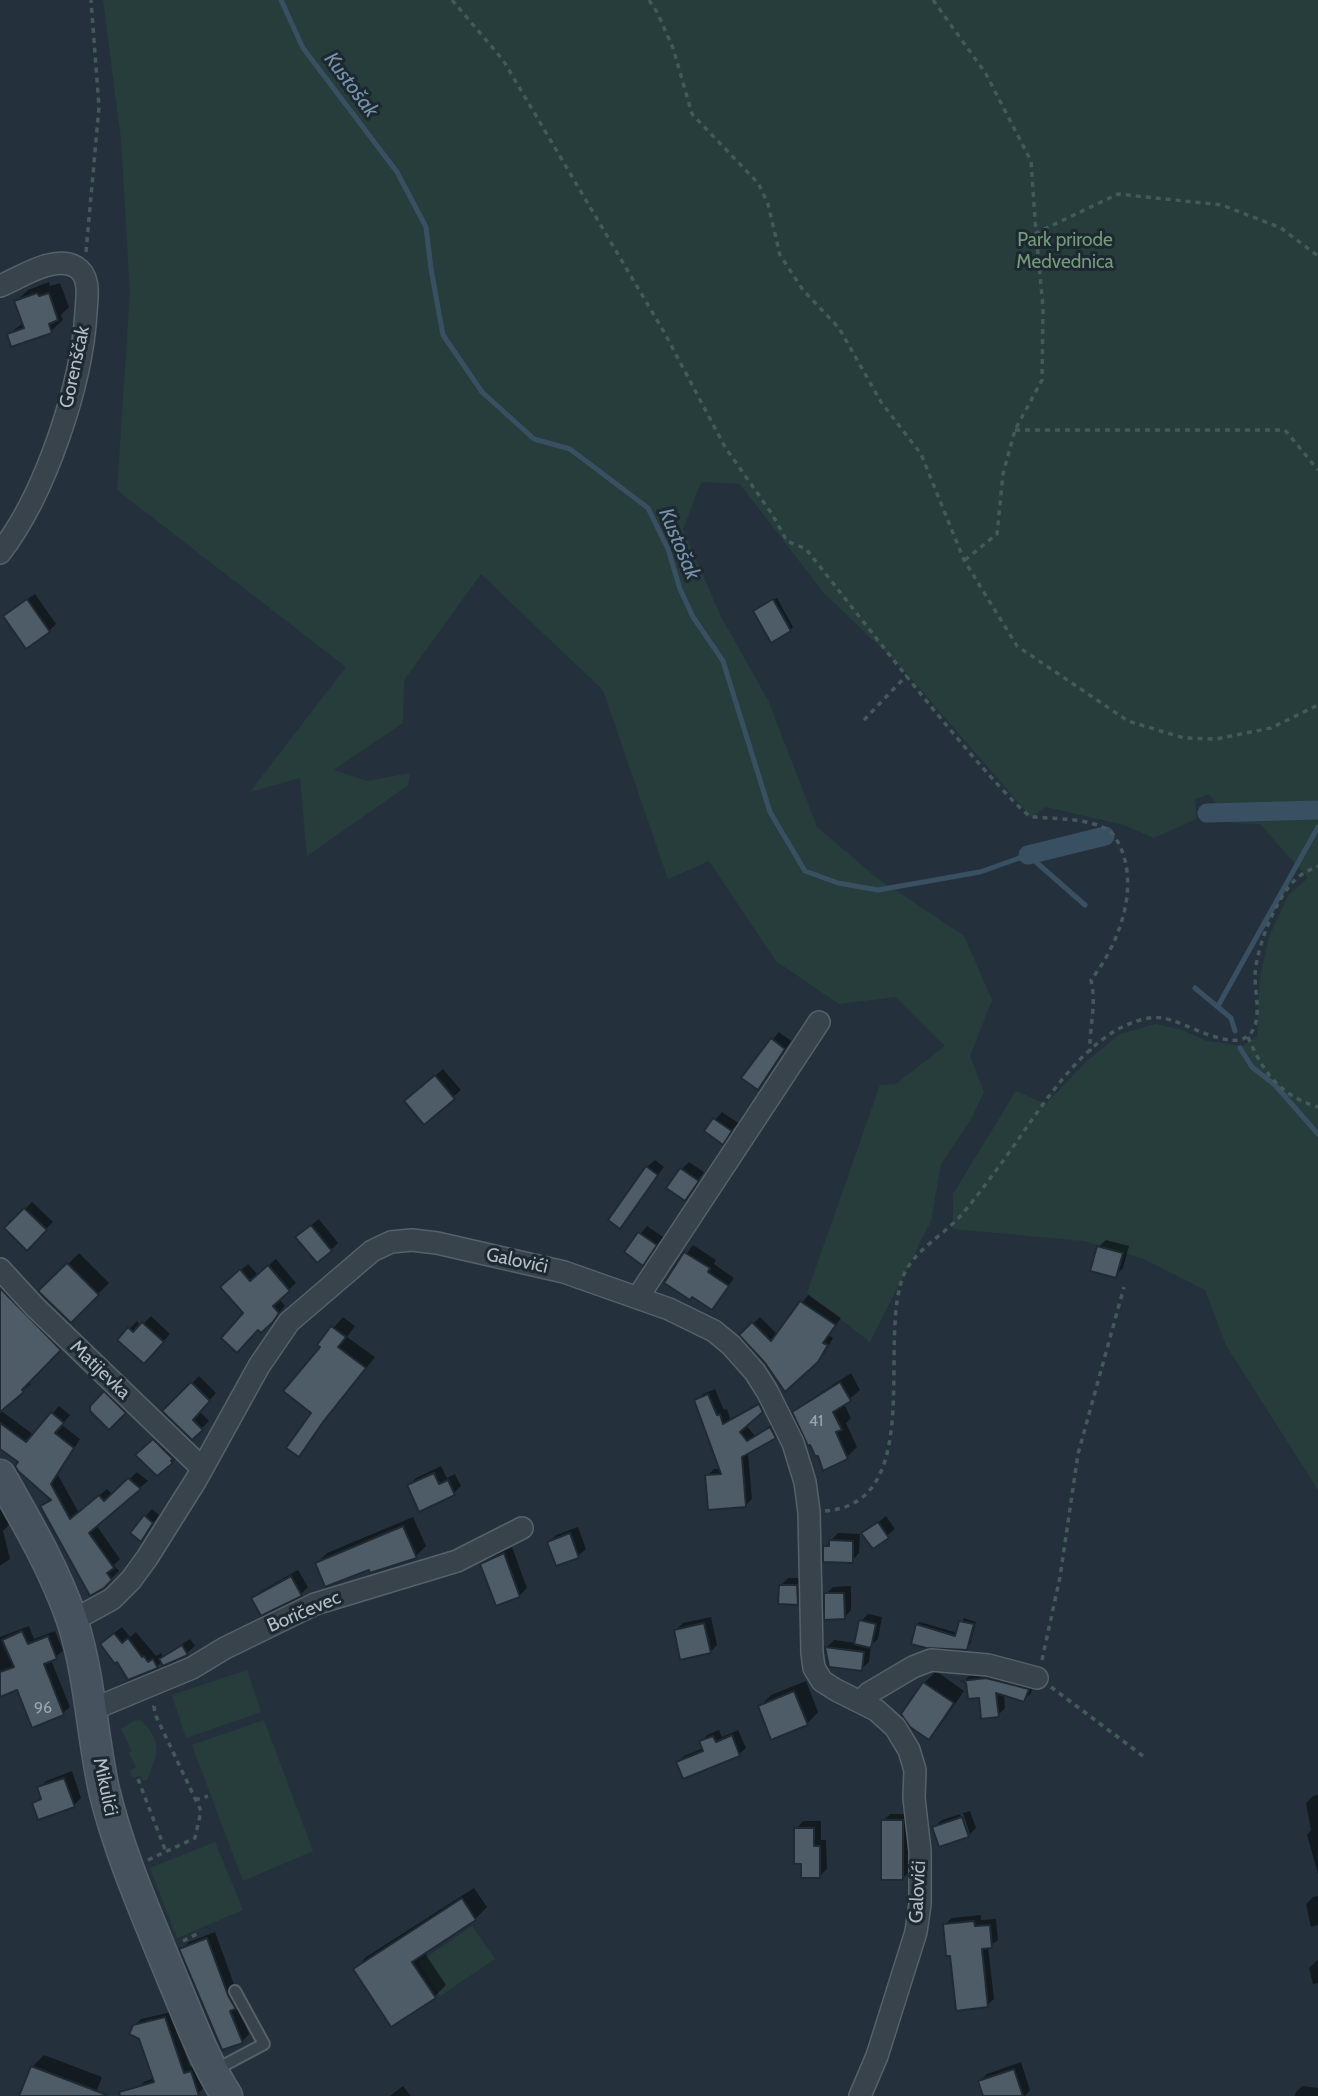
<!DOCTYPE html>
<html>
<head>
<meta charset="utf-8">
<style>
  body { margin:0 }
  canvas { display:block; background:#24313c }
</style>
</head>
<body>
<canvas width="1318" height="2096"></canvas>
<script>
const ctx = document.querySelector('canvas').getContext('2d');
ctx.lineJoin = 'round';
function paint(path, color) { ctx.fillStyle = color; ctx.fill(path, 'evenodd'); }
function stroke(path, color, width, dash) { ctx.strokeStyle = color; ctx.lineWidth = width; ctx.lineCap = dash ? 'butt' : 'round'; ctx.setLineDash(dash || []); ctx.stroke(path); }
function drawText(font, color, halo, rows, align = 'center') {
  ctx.font = font + ' Cabin,sans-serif'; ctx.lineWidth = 6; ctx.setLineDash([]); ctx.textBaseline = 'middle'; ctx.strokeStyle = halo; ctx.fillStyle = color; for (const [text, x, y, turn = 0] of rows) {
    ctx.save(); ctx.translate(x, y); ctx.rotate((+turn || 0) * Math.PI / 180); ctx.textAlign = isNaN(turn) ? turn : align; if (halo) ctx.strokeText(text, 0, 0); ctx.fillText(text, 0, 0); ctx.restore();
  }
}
const green = new Path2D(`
  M103,0H1318V1490L1226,1345L1205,1290L1144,1259L1084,1241L953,1229V1194L1016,1091L1046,1104L1086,1062L1120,1034L1156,1024L1182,1030L1207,1041L1243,1046L1257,1036L1260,977L1269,937L1288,896L1308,878L1260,824L1231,823L1209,794L1195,799L1196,819L1154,838L1124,825L1046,807L1031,817L903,669L823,592L740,484L701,482L683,529L721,617L768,700L817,827L877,878L964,936L992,1000L970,1056L984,1092L971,1119L941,1164L931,1221L870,1342L807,1293L880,1085L896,1084L945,1046L896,997L839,1004L776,961L709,861L668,879L603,690L481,574L404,680L403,723L333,770L368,781L410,773L408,785L307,856L300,778L250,792L346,667L117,490L130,293L121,139Z
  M247,1670L261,1712L186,1738L172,1695Z
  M141,1720C163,1743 158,1754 147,1780L143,1781L140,1775L133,1778L130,1771L136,1767L129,1753L132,1751L121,1729L134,1721Z
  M264,1720L313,1851L243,1881L192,1745Z
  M215,1842L243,1910L177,1938L150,1868Z
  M472,1926L495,1959L440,1996L418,1963Z`);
const shadow = new Path2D(`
  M49,282L50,286L60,283L69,307L61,315L63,320L51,331L9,334L24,322L16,301L28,290Z
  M35,594L56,624L49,631L13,609Z
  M777,598L793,627L790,630L758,608Z
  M779,1032L791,1041L758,1088L772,1040Z
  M443,1069L461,1090L424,1122L414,1094Z
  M722,1112L738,1123L722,1142L706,1131Z
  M655,1160L664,1167L620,1227L647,1167Z
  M689,1162L704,1172L685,1199L682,1169Z
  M32,1202L53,1222L27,1248L6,1228Z
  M319,1219L338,1243L331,1250L305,1230Z
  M647,1226L663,1237L643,1263L626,1252Z
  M1106,1240L1129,1246L1123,1268L1115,1276L1098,1247Z
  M693,1245L716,1260L714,1264L734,1278L712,1308L666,1283Z
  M79,1253L109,1283L71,1321L41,1291Z
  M276,1259L296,1283L279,1299L285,1306L280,1312L261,1331L245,1313L229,1280L248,1264L258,1275Z
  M0,1283L67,1342L28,1382L31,1384L0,1410Z
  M808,1295L841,1318L828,1335L833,1338L824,1354L816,1361L766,1362L741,1335L760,1317L778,1335Z
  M151,1316L170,1334L144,1362L120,1339L137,1321L141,1326Z
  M343,1317L355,1326L347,1337L375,1357L298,1455L313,1412L323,1347L320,1344Z
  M851,1373L860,1390L844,1404L851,1418L846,1423L857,1447L847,1457L820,1454L794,1413L805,1403Z
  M199,1376L216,1393L199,1411L209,1421L192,1438L165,1411Z
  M112,1385L132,1404L109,1427L92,1406Z
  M715,1389L724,1410L727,1409L730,1419L766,1399L768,1404L746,1425L755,1436L777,1421L782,1430L775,1437L748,1452L752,1499L746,1505L707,1476L714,1469H721L696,1401L703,1394Z
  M59,1406L70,1415L62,1425L80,1439L58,1475L79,1513L107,1489L113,1495L137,1472L148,1481L96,1525L120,1559L114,1565L119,1571L103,1587L42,1506L51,1497L21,1462L0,1446V1410L34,1435Z
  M161,1433L179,1455L172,1462L138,1455Z
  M441,1466L447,1478L455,1474L461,1486L454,1493L409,1486L416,1478Z
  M0,1508L9,1525L3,1531L10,1559L0,1566Z
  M152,1509L159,1515L141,1540L145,1517Z
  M886,1516L895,1529L873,1547L864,1534Z
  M413,1517L426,1546L416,1556L370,1568L317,1563L327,1553Z
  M578,1527L586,1549L578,1556L557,1564L549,1542L556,1535Z
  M838,1533L860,1534L859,1553L852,1561L825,1547Z
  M512,1547L527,1588L519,1596L482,1564L490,1557Z
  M298,1570L308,1587L301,1594L254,1598L261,1591Z
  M788,1578H804V1596L797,1603L781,1585Z
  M851,1586V1610L844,1618L826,1594L833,1587Z
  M868,1614L882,1617L878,1639L871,1645L869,1662L861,1669L827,1647L834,1640L856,1643L861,1621Z
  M711,1617L717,1645L710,1652L676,1630L683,1623Z
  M964,1618L976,1622L970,1645L966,1648L917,1625L920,1622L958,1633Z
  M29,1626L34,1639L55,1631L63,1651L51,1660L70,1707L63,1713L18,1688L0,1695V1637Z
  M122,1627L130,1637L136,1632L156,1656L161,1653L163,1657L190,1639L195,1646L187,1653L163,1664L162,1662L157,1666L129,1678L109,1637Z
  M936,1671L964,1691L940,1726L929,1737L924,1683Z
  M994,1671L1035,1682L1031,1693L1024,1700L1004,1694L1005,1708L998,1715L965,1680L971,1674Z
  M806,1681L818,1712L807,1724L760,1706L771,1695Z
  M719,1730L722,1737L738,1730L746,1748L739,1754L678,1762L684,1756L704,1748L701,1742L707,1735Z
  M72,1771L81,1798L74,1805L34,1803L42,1796L39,1788L46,1781Z
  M1318,1795V1874L1307,1835L1311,1830L1306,1803L1313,1796Z
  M970,1811L976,1828L970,1834L963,1813Z
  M890,1814H910V1871L903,1878L883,1821Z
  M960,1814L966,1834H970L968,1836L934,1827L942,1820Z
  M803,1821H821V1840H826L827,1869L819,1877L796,1829Z
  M474,1888L487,1907L475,1919L424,1952L446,1985L434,1997L355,1969L366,1957Z
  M1318,1896V1925L1311,1927L1306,1904L1313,1897Z
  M981,1915V1920L996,1919L998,1940L988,1947L994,1999L987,2005L951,1954L945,1924L952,1918Z
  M215,1932L235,1987L237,2005L249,2034L242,2042L181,1950L189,1942Z
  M1318,1960V1983L1313,1984L1309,1968Z
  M172,2012L190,2067L197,2065L204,2087L198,2094L191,2096H142L138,2088L144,2082L154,2078L134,2026L141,2019Z
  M44,2055L102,2077L97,2090L91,2096H31L32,2067Z
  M1021,2062L1030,2090L1025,2096H984L980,2081L987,2074Z
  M403,2086L411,2096H390Z
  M1302,2086L1318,2088V2096H1295L1296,2092Z`);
const stream = new Path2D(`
  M281,0L303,48L397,172L426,227L431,269L443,335L482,392L534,439L570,449L648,508L668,549L680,589L693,617L723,661L770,812L805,871L838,883L878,890L980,872L1028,855L1085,905
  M1195,988L1231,1018L1235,1031
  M1218,1006L1318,827
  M1240,1048L1252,1067L1275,1085L1318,1134`);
const canal = new Path2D(`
  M1207,813L1318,810
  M1028,855L1105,836`);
const building = new Path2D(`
  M37,293L39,296L49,293L58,320L49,324L52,333L11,347L7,334L24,328L14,301Z
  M27,599L50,632L26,649L3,616Z
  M773,599L791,631L771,643L753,611Z
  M771,1038L785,1049L758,1090L741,1078Z
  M435,1075L455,1099L424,1125L404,1101Z
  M713,1118L732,1131L723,1145L704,1131Z
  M646,1166L658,1175L620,1229L608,1220Z
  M680,1168L699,1181L685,1201L666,1188Z
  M24,1208L47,1230L27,1251L4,1228Z
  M311,1225L332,1251L317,1263L295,1237Z
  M638,1232L657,1245L643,1266L624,1252Z
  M1097,1246L1123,1253L1116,1278L1090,1271Z
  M684,1252L710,1268L708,1272L729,1286L712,1310L692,1297L690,1300L664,1283Z
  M67,1263L99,1295L71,1323L38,1291Z
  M268,1265L290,1291L273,1306L279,1313L273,1322L261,1333L258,1330L237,1353L221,1338L243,1313L220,1287L240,1269L250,1281Z
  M0,1288L61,1350L22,1390L24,1392L0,1412Z
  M800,1301L836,1325L823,1343L828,1345L818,1362L785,1392L765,1363L739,1335L752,1322L771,1341Z
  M142,1322L164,1342L144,1364L117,1340L128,1327L133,1332Z
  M331,1326L346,1337L338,1347L366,1368L323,1422L299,1457L286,1448L311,1413L283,1391L320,1347L317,1345Z
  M191,1382L210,1401L193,1420L203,1430L192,1440L162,1411Z
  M840,1382L851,1401L833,1412L842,1430L836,1432L848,1459L823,1471L818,1456H815L810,1445L808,1446L792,1412Z
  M104,1391L126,1413L109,1430L90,1411V1406Z
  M708,1394L717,1415L720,1414L723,1424L759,1404L763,1412L740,1432L747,1441L770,1427L776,1438L742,1457L746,1507L708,1510L705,1475L721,1474L694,1400Z
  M51,1412L64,1423L55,1433L74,1448L51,1484L70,1519L99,1495L104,1501L128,1478L141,1489L89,1533L114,1568L107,1573L112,1580L104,1588L90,1596L40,1506L51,1500L18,1471L15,1466L18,1462L0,1449V1423L26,1442Z
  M153,1439L173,1459L171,1461L173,1463L157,1476L135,1455Z
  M434,1473L439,1484L448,1480L455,1495L419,1512L407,1485Z
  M144,1515L153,1523L141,1542L130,1533Z
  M878,1522L889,1538L873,1549L861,1533Z
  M403,1526L417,1558L370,1573L369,1570L325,1587L315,1563Z
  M570,1533L579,1558L556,1566L547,1542Z
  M829,1540L853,1541V1563L823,1562V1546H829Z
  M504,1553L520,1597L496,1606L480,1564Z
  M291,1576L302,1596L261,1616L251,1598Z
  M779,1585H797L798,1605L778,1604Z
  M824,1593H844L845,1619L824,1620Z
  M859,1620L876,1624L871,1648L854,1644Z
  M959,1621L974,1624L967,1650L926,1648L911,1644L916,1624L955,1636Z
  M704,1623L711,1653L680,1660L674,1630Z
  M22,1631L28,1644L48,1636L57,1659L44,1664L64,1715L32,1728L17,1690L0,1697V1672L14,1667L2,1640Z
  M114,1633L122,1643L128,1638L142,1657L144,1656L148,1662L153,1659L158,1668L128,1680L117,1662L115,1664L100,1644Z
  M182,1645L188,1655L163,1666L159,1659Z
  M825,1647L864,1652L862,1671L829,1667Z
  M986,1678L1029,1689L1024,1702L996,1693L999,1717L981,1719L979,1698L968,1699L966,1683L961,1681Z
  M923,1682L954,1703L929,1740L910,1727L901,1714Z
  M794,1691L808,1725L771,1740L758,1706Z
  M732,1735L740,1756L683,1779L676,1762L703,1751L699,1741L713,1736L716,1742Z
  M64,1778L75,1807L38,1820L32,1803L41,1799L37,1787Z
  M962,1817L969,1837L939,1847L932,1827Z
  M881,1820H903V1880H881Z
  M794,1828H814V1846H820V1878H801V1864H794Z
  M462,1898L476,1920L412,1962L436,1998L391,2027L353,1969Z
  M974,1921L975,1926L990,1925L992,1948L982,1949L988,2007L956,2011L950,1956H946L943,1924Z
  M207,1938L228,1995L236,2009L230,2011L243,2043L222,2050L179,1949Z
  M165,2017L184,2073L191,2071L199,2096H120L119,2092L154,2082L139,2039L129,2034L133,2025Z
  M31,2066L107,2095V2096H19Z
  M1014,2069L1023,2096H983L978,2081Z`);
const path = new Path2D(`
  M452,0L503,60L664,332L725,447L772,514L787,541L806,549C864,622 921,697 982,767C990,776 1022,812 1030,816C1034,818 1042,817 1046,818C1065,819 1104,820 1115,837C1143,881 1120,943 1091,980C1097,1005 1089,1027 1090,1052
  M649,0L657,12L673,48L692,114L758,183L768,204L780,255L803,290L839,328L881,402L921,454L964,560L1017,646L1128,721L1184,738L1216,739L1271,728L1318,705
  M933,0L986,74L1031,161L1036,233
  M86,252L99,107L91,0
  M1015,430H1285L1318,470
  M965,560L997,534L1003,474L1015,430L1042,380L1043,307L1036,233L1118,194L1222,205L1281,228L1318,256
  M864,720L907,675
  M1248,1037C1263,1072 1279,1095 1318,1107
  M825,1511C929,1503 875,1336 905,1272C918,1247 946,1234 964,1212C985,1186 1005,1159 1024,1131C1050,1094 1086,1041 1131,1023C1140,1020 1151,1016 1162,1018C1183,1020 1234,1055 1251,1033C1262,1019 1255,993 1255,976C1256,949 1275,899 1295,880C1302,873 1310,870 1318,866
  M1042,1660L1060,1577L1078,1454L1124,1287
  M1051,1687L1147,1759
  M138,1779L166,1852
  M195,1800L208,1796
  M148,1860L195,1838L201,1811L155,1714L154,1706L157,1703
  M183,1941L201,1932`);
const lane = new Path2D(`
  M215,2070L264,2044L235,1991`);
const street = new Path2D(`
  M0,286C20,278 54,254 76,267C91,276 87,297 86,312C82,385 45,495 0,553
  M0,1269L35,1307L202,1468
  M638,1297L819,1022
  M72,1621L112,1599L131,1580L147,1558L196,1480L259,1366L289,1322L372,1251L391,1242L412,1240L437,1243L564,1272L669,1309L714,1331L731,1345L755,1372L767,1391L793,1443L805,1482L809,1512L812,1653L814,1668L822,1681L836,1690L876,1710L895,1727L909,1750L915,1770L914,1798L920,1851V1904L916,1932L877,2056L860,2096
  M861,1701L869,1693L913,1667L931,1660L988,1665L1037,1678
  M91,1710L192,1668L225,1648L315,1604L457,1561L522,1528`);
const secondary = new Path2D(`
  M0,1475C27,1522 56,1572 73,1623C90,1677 92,1735 104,1790C120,1856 148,1918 173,1980C190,2020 204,2060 227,2096`);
const numberNames = [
  ["41",816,1421],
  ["96",43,1708]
];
const parkNames = [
  ["Park prirode",1065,240],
  ["Medvednica",1065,262]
];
const streetNames = [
  ["Gorenščak",75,367,-78],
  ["Galovići",517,1261,12],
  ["Matijevka",100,1370,44],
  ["Boričevec",304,1612,-23],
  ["Mikulići",105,1787,78],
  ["Galovići",918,1892,-87]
];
const waterNames = [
  ["Kustošak",351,85,53],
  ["Kustošak",679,544,67]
];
paint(green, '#263d3c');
paint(shadow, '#0007');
stroke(stream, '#395062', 5);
stroke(canal, '#395062', 19);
paint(building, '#4e5c67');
stroke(building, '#1f2a33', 2);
stroke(lane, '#56616a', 14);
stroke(street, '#56616a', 24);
stroke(secondary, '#56616a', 33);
stroke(path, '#445959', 3.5, [5, 5]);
stroke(lane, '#38434c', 10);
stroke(street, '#38434c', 21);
stroke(secondary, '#46535f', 30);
drawText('16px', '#9aa6af', null, numberNames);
drawText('19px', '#739c77', '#1d2831', parkNames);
drawText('19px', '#b4bec7', '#1d2831', streetNames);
drawText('italic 21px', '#7593aa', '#1d2831', waterNames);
</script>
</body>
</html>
